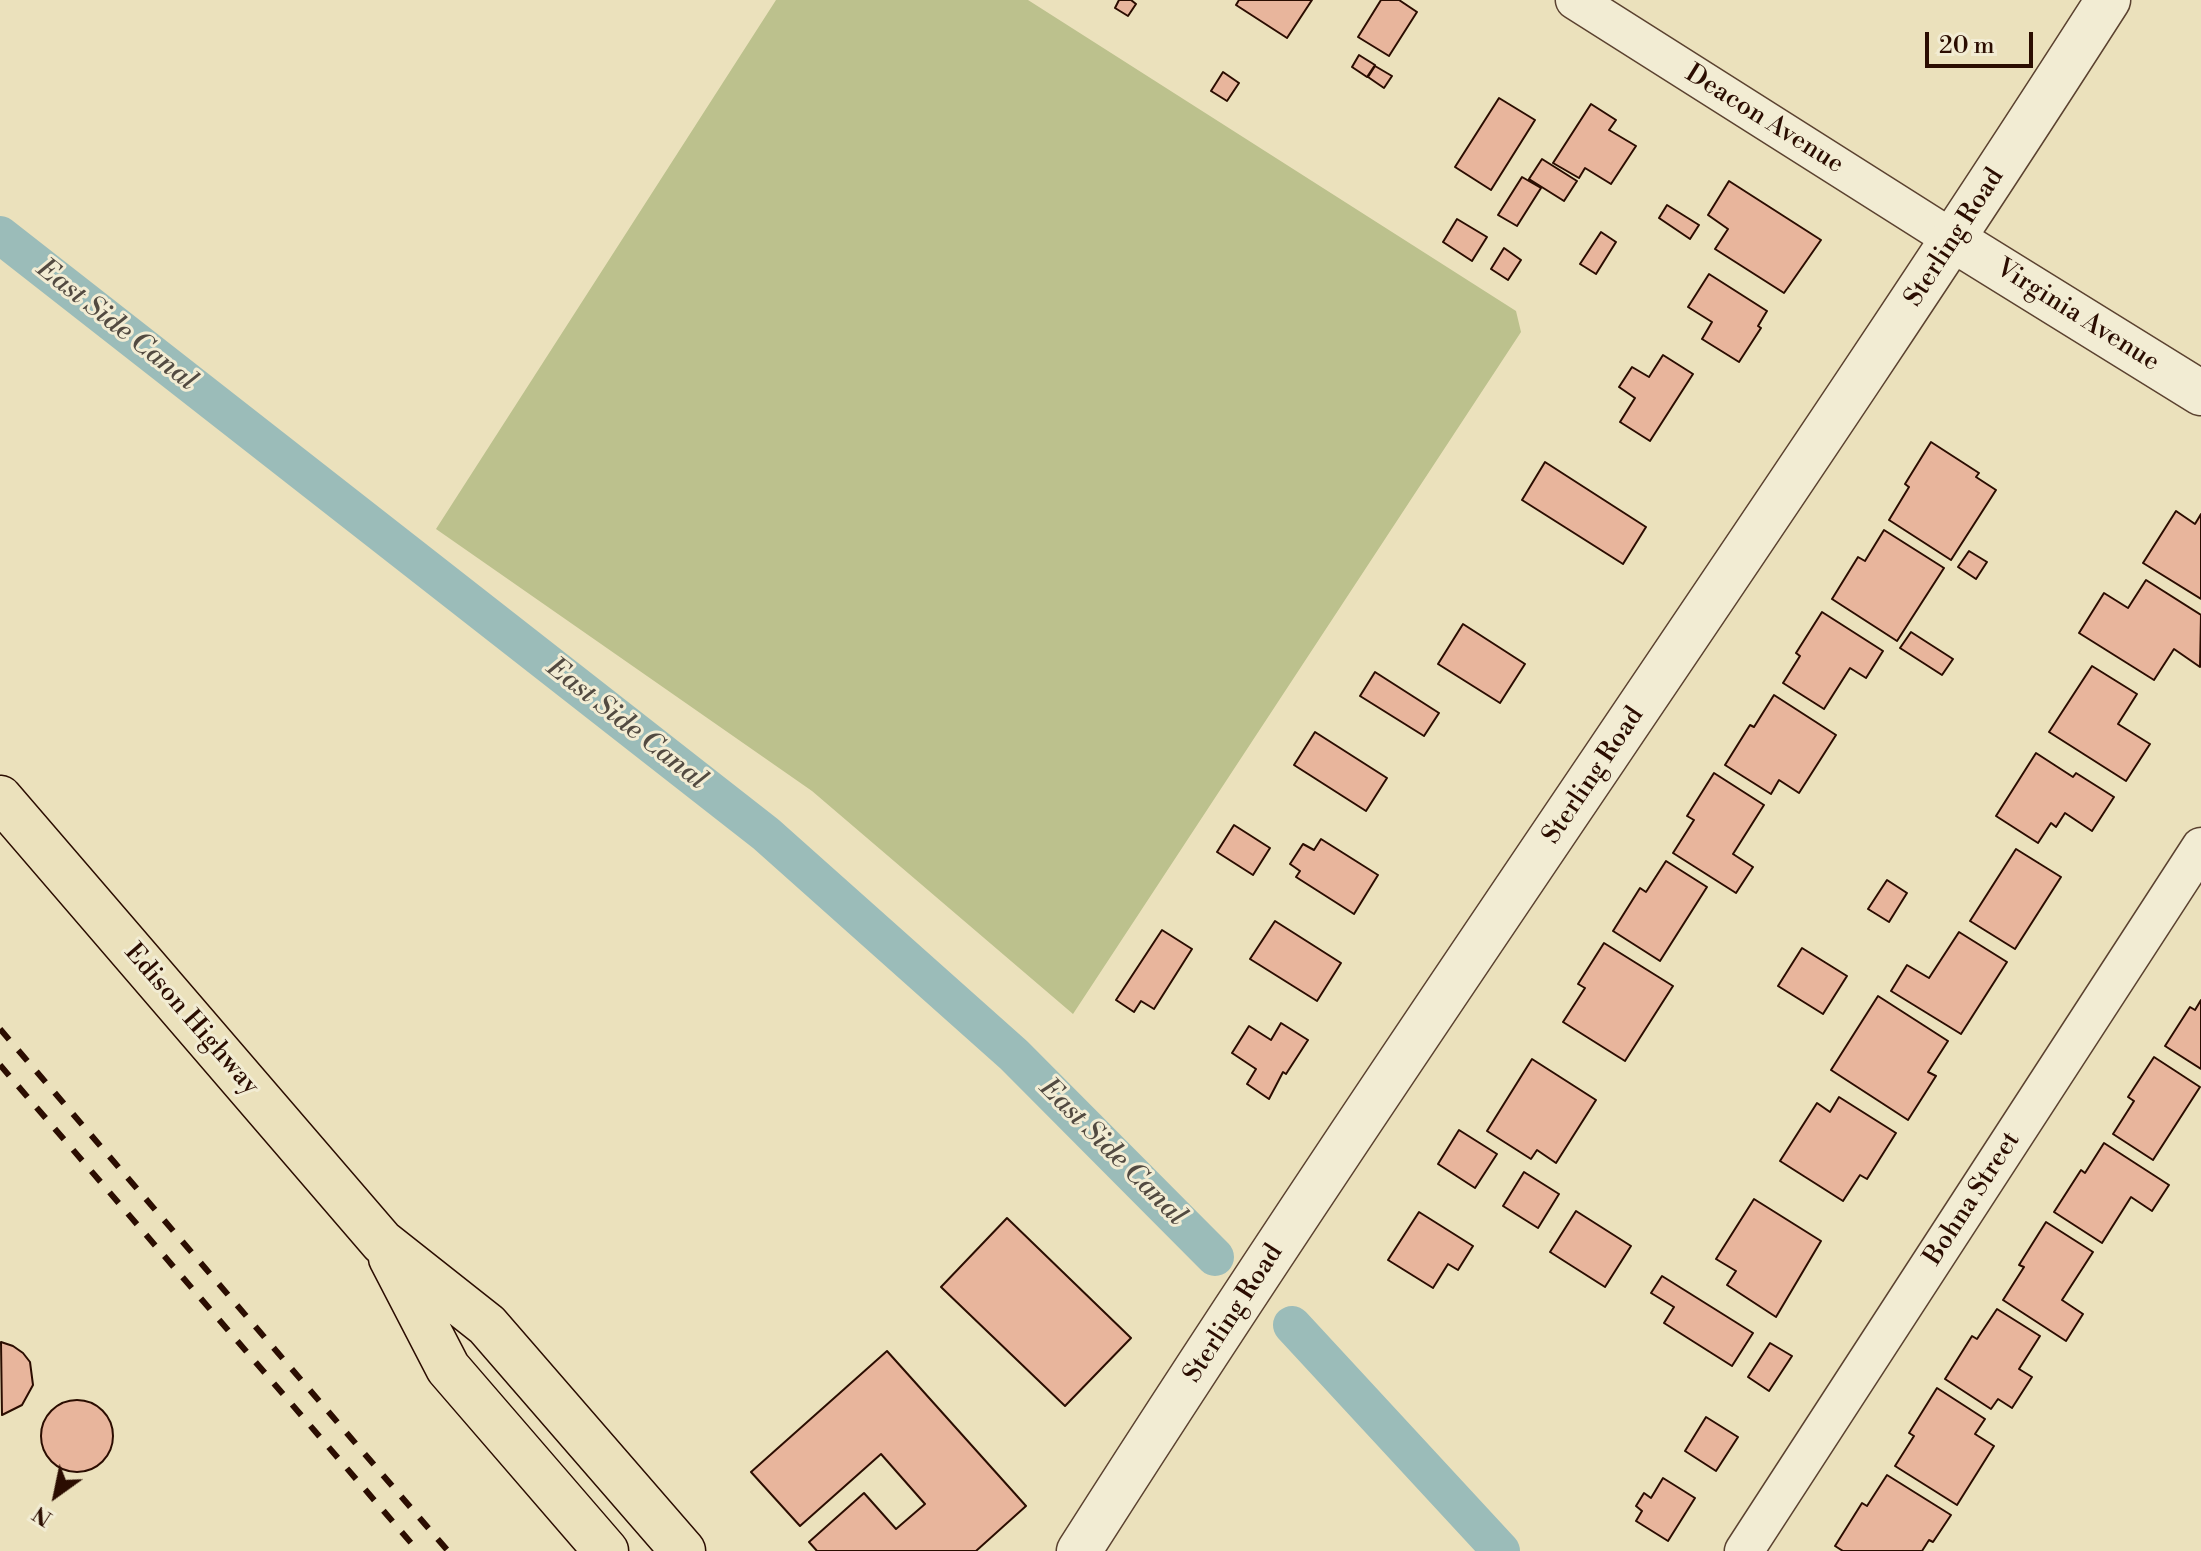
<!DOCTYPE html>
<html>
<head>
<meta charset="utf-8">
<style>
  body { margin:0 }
  #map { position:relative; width:2201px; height:1551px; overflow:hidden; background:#ebe1bc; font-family:"Libre Bodoni",serif }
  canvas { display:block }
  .north { position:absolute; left:16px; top:1455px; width:80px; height:80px; -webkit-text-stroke:6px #f2ecd3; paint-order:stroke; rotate:213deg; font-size:22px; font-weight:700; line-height:32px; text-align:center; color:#2b0d01 }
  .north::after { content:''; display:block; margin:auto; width:28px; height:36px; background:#2b0d01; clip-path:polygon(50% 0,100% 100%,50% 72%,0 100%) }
  .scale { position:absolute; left:1925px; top:32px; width:108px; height:36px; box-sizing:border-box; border:4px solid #2b0d01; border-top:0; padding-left:10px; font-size:24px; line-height:28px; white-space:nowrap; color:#2b0d01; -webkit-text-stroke:6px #f2ecd3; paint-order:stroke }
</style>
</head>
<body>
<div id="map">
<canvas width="2201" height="1551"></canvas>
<div class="north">N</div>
<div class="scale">20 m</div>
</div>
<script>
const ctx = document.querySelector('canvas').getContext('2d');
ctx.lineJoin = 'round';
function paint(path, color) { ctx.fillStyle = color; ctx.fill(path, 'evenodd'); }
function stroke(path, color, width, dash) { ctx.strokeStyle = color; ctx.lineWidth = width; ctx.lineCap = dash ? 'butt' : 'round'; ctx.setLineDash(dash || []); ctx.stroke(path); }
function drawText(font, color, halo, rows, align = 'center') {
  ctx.font = font + ' "Libre Bodoni",serif'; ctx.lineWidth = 6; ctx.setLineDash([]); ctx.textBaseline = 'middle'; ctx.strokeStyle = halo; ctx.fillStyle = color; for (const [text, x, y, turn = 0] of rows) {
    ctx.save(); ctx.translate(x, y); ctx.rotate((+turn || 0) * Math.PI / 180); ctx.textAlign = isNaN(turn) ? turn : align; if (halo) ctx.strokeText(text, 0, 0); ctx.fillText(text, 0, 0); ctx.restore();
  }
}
const green = new Path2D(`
  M776,0H1028L1516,311L1521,332L1073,1014L812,791L436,529Z`);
const canal = new Path2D(`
  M0,235L766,834L1014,1055L1215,1257
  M1292,1325L1501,1551`);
const building = new Path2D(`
  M1119,0H1131L1136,4L1128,16L1115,8Z
  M1239,0H1312L1287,38L1236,5Z
  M1381,0H1399L1417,12L1389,56L1358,37Z
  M1359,55L1375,65L1367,77L1352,67Z
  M1375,66L1392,76L1384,88L1368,77Z
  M1223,72L1239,83L1227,101L1211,91Z
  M1499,98L1535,120L1491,190L1455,167Z
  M1591,104L1616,120L1609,130L1636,146L1611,184L1585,168L1579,178L1553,163Z
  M1542,159L1577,181L1564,201L1529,179Z
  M1522,177L1541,188L1517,226L1498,215Z
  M1729,181L1821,240L1784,293L1715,249L1728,229L1708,215Z
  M1667,205L1699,225L1690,239L1659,218Z
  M1457,219L1487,237L1472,261L1443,242Z
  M1601,232L1616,242L1596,274L1580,264Z
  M1504,248L1521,260L1508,280L1491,269Z
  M1709,274L1767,311L1758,326L1761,328L1739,362L1702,339L1712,322L1688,307Z
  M1663,355L1693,374L1650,441L1620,422L1635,398L1619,387L1632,367L1649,377Z
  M1931,442L1979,473L1976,477L1996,490L1951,560L1889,520L1909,487L1905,484Z
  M1545,462L1646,527L1623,564L1522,500Z
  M2176,511L2195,524L2201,514V599L2143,563Z
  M1884,530L1944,568L1897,641L1832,599L1858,557L1865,561Z
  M1969,551L1987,562L1976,579L1958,567Z
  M2146,580L2201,615L2200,667L2174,649L2154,680L2079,633L2104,593L2128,608Z
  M1822,612L1883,651L1866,678L1850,668L1824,709L1783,683L1800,656L1796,653Z
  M1463,624L1525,664L1500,703L1438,664Z
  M1911,632L1953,659L1942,675L1900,648Z
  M2092,666L2137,694L2118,724L2150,744L2126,781L2049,732Z
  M1375,672L1439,713L1424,736L1360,696Z
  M1774,695L1836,735L1799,793L1779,780L1771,794L1725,765L1750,725L1754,727Z
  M1315,732L1387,778L1366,811L1294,765Z
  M2036,753L2073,777L2076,773L2114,797L2092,831L2065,813L2056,827L2051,823L2038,843L1996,816Z
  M1714,773L1764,805L1733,854L1753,867L1736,893L1673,853L1694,820L1687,816Z
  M1234,825L1270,848L1253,875L1217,852Z
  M1321,839L1378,875L1354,914L1296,877L1300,871L1290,864L1303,844L1314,850Z
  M2016,849L2061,877L2015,949L1970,921Z
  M1666,861L1707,887L1660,961L1613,931L1640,888L1646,892Z
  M1887,880L1907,893L1889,922L1868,909Z
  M1275,921L1341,963L1317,1001L1250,959Z
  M1162,930L1192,949L1154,1009L1141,1001L1134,1012L1116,1000Z
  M1959,932L2007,962L1961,1034L1891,991L1907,965L1929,978Z
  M1604,943L1673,986L1625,1061L1563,1022L1585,988L1578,984Z
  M1802,948L1847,976L1823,1014L1778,986Z
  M1878,996L1948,1041L1928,1072L1936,1076L1908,1120L1831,1070Z
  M2201,1000V1069L2165,1046L2190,1007L2195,1010Z
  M1281,1023L1308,1040L1286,1074L1283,1072L1269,1099L1247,1084L1256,1069L1232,1053L1249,1026L1271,1040Z
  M2154,1057L2200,1087L2153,1160L2113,1134L2134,1101L2128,1097Z
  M1532,1059L1596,1100L1556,1163L1537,1150L1531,1159L1487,1131Z
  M1839,1097L1896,1133L1867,1179L1860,1175L1843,1201L1780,1161L1817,1103L1830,1112Z
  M1459,1130L1497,1154L1475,1188L1438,1164Z
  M2104,1143L2169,1185L2152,1211L2131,1197L2102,1243L2054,1212L2081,1170L2085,1173Z
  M1524,1172L1559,1194L1538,1228L1503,1206Z
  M1754,1199L1821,1241L1776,1317L1727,1285L1736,1271L1716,1259Z
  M1576,1211L1631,1246L1605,1287L1550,1252Z
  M1419,1212L1473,1246L1458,1270L1448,1264L1433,1288L1388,1260Z
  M1007,1218L1131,1338L1065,1406L941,1287Z
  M2046,1222L2093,1252L2062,1300L2083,1314L2066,1341L2003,1300L2024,1267L2019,1265Z
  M1662,1276L1753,1333L1732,1366L1664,1323L1674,1307L1651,1293Z
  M1997,1309L2040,1336L2019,1369L2032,1377L2012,1408L1998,1399L1991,1409L1945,1379L1972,1336L1977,1339Z
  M1,1342L13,1346L23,1353L30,1362L33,1385L22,1405L2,1415Z
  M1770,1343L1792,1356L1769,1391L1748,1377Z
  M887,1351L1026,1506L976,1551H817L809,1542L864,1493L896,1529L925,1504L881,1454L800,1526L751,1472Z
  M1937,1388L1985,1419L1975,1434L1994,1446L1957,1505L1895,1466L1914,1436L1909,1433Z
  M41 1436a36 36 0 1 1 72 0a36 36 0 1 1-72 0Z
  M1706,1417L1738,1437L1716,1471L1685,1451Z
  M1887,1475L1951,1515L1933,1542L1929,1540L1922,1551H1843L1835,1546L1862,1503L1867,1506Z
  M1663,1478L1695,1498L1668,1541L1636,1521L1642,1511L1636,1506L1644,1493L1651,1498Z`);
const minor = new Path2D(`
  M1575,0L1954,240
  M1744,1551L2201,847`);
const tertiary = new Path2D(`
  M1954,240L2201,393
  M1079,1551C1412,1028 1773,523 2108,0`);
const primary = new Path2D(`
  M0,798L382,1242L487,1325L683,1551
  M391,1258L448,1368L606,1551`);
const rail = new Path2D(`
  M0,1029L448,1551
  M0,1065L418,1551`);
const streetNames = [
  ["Deacon Avenue",1764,120,32],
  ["Sterling Road",1955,238,-57],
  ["Virginia Avenue",2077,316,32],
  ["Sterling Road",1594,776,-56],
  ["Edison Highway",191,1020,49],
  ["Bohna Street",1973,1199,-57],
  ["Sterling Road",1234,1314,-57]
];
const waterNames = [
  ["East Side Canal",116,326,38],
  ["East Side Canal",626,725,38],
  ["East Side Canal",1112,1153,45]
];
paint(green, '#bcc18d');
stroke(canal, '#9bbcb9', 38);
paint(building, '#e8b59c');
stroke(building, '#2b0d01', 2);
stroke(minor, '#5b4230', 41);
stroke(tertiary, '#5b4230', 47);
stroke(primary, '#2b0d01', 47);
stroke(minor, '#f2ecd3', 38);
stroke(tertiary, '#f2ecd3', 44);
stroke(primary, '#ebe1bc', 44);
stroke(rail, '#2b0d01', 6, [14, 14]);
drawText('26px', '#2b0d01', '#f2ecd3', streetNames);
drawText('italic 28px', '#524a41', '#f2ecd3', waterNames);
</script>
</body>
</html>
